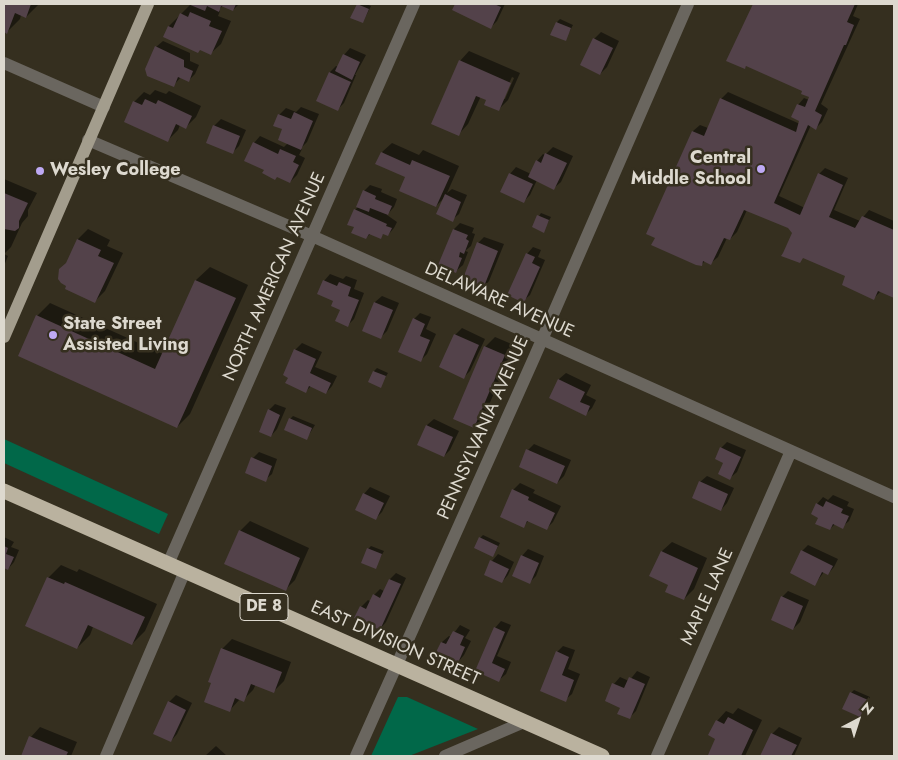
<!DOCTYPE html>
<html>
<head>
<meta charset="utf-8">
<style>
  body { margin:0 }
  #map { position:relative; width:898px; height:760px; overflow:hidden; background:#352f1f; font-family:Jost,sans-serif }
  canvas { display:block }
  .frame { position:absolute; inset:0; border:5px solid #ddd9cf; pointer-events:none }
  .north { position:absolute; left:833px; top:695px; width:50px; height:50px; -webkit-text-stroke:4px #352f1f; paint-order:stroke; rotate:40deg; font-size:14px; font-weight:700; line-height:20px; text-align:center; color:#ddd9cf }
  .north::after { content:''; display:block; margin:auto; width:18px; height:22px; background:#ddd9cf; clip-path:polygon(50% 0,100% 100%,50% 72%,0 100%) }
</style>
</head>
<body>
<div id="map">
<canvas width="898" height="760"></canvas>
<div class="frame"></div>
<div class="north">N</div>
</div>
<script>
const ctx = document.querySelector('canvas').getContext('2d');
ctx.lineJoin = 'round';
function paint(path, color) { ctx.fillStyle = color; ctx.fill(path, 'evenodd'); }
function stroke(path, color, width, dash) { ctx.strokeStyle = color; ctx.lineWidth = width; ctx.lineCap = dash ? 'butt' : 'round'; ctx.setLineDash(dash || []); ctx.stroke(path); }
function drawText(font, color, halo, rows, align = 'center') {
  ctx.font = font + ' Jost,sans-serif'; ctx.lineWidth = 5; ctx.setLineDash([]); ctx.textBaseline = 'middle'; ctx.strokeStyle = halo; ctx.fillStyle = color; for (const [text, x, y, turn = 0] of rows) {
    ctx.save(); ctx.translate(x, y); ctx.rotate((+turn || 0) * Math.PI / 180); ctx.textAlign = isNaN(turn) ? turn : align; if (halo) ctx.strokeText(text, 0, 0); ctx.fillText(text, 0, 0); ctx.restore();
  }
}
const green = new Path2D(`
  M4,439L168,514L159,534L4,463Z
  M398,697H407L478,729L409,756H371Z`);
const shadow = new Path2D(`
  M4,4H39L26,17L21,15L20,19L7,32L4,31Z
  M191,4H239L233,10L223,6L218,10L220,11L218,16L231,21L221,44L211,53L165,36L169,26Z
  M358,4H366L371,6L363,22L352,17Z
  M456,4H505L497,21L491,27L454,10Z
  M754,4H858L853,16L860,19L821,104L828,109L822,122L816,128L811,125L779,196L805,208L819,174L825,168L848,178L834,210L860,221L869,210L894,221V296L881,291L874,298L847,275L804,257L793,232L788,227L747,210L737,232L730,239L727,238L718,257L711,263L705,261L701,265L648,233L693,131L700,125L708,128L721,99L728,92L800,124L798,105L804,98L809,100L811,96L804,90L747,65L745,68L728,60Z
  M560,19L573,25L565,40L557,22Z
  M601,32L619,41L607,67L600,74L594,39Z
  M163,41L190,53V61L199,65L195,74L189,80L181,77L173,86L156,47Z
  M350,48L366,55L355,75H356L344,103L337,110L330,72L336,66L338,67L344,55Z
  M469,51L520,73L508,100L498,110L488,99L481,96L468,124L459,134L460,61ZM512,77L514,78L505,99H502Z
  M155,90L166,94L169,91L201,106L196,117L186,127L180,125L178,130L168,140L134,102L144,92L150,95Z
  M301,107L319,114L307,142L300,149H302L299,155L305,158L297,175L290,182L265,169L254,143L260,136L284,147L288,143L279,115L286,108L296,112Z
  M221,119L246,130L239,146L232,153L214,126Z
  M392,143L419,155L423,150L459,166L447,193L452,189L467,195L459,214L452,220L445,197L436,206L382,152Z
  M553,147L573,156L561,182L554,188L537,180L530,195L524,201L510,174L516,167L531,174L537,161L543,154L545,155Z
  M4,179L37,193L28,210V216L22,223L11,247L4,254Z
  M370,185L382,189L381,192L397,199L394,207L387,215L397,222L394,228L388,235L384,233L380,237L371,233L366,238L355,227V210L358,207L364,191Z
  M541,213L551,217L543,231L539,216Z
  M460,223L474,228L472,233L475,234L471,246L465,251L468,252L463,265L456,271L440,264L454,229Z
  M88,229L110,240L107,246L123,253L105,291L95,301L68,262L78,239Z
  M484,237L504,244L489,281L483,288L478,243Z
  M533,247L541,250L538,257L545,260L530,295L523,301L527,254Z
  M4,254L8,256L4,266Z
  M210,267L248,285L190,414L177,427L37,316L50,303L163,354L196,280Z
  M330,274L343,279L346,276L357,280L354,289L364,293L354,319L348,325L341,309L324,281Z
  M382,296L399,303L387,331L380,338L363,330L375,302Z
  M420,313L431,317L426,329L436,334L427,354L421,360L414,319Z
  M462,328L485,339L470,371L464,377L455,335Z
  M495,337L514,345L484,417L474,427L485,347Z
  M302,343L322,352L315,367L337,376L332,386L326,393L311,386L306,391L295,350Z
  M377,368L388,373L380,386L374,371Z
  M566,373L591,385L586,395L596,400L592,408L585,415L550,398L559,379Z
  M275,404L286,408L277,429L271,436L269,410Z
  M293,416L315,425L307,438L290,419Z
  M434,419L459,431L450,450L444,456L418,444L427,425Z
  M727,442L746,450L737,472L730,478L721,448Z
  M534,444L571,460L564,476L557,483L528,450Z
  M259,452L277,459L272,474L265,480L253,458Z
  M707,476L734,488L727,503L721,510L700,482Z
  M520,483L535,490L533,493L561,506L553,522L547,528L529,520L524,526L501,516L513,490Z
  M370,487L390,496L382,512L376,518L364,494Z
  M833,495L849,502L847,506L854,509L849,521L842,527L835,524L830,529L820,517L817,504L823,497L828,500Z
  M250,521L309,548L295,580L285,590L240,531Z
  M483,535L500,543L493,556L480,538Z
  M4,537L14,542L11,547L19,550L14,562L8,569L4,567Z
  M672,542L707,558L694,589L684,599L670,584L662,551Z
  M808,545L838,559L834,567L828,574L824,572L815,584L802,551Z
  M371,546L384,551L375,567L368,549Z
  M528,549L544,556L536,576L530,582L522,556Z
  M498,554L514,562L508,575L502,582L492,561Z
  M61,565L77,572L79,569L157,604L145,631L132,644L93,627L90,635L77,648L48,578Z
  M396,573L406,578L386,622L380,629L361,607L368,600L371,602L374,595L380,589L384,591L390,579Z
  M788,591L809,600L800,622L793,629L782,597Z
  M501,621L511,625L497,656L511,662L506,674L499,680L476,671L495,628Z
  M460,625L470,630L465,638L471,641L464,655L458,662L438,652L442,642L449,636L451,637Z
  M232,639L291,662L284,681L274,691L256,684L253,690L243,700L240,699L230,710L222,649Z
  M563,646L575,650L568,669L580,674L572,694L565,700L557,652Z
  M637,671L650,677L636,711L630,717L621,707L614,684L620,677L629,681Z
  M854,690L870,697L860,716L851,693Z
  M176,695L192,703L177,734L171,741L169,702Z
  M738,708L762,720L745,756H714L709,754L717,738V721L726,711L733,714Z
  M40,727L77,742L71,756H21L31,737Z
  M779,727L802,738L794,756H762L772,734Z
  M216,746L227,756H205Z`);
const building = new Path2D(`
  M4,4H31L26,18L15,13L7,34L4,32Z
  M188,4H236L233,11L221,6L219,12L207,6L205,11Z
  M357,4L369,9L363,23L350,18Z
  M455,4H494L501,7L491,29L452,10Z
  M753,4H855L847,22L854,25L846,45H844L815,111L822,115L816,130L808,125L774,203L800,215L818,173L843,185L829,217L855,228L862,216L894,230V298L878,291L874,300L842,285L845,276L803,258L800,263L781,256L783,253L792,233L788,228L744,210L730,240L724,238L711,265L703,261L702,266L696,265L651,245L655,238L646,234L692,131L704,136L720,98L796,132L799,121L791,117L797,104L805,107L809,97L801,94L802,91L746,66L745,69L726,61Z
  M190,12L211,21L209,26L222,31L211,55L200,50L198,53L163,37L168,26L173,28L180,13L188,17Z
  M556,22L571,28L566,41L550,35Z
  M593,38L613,48L600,75L580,65Z
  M155,46L184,60V67L193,71L189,82L178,77L174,87L147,76L145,69Z
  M343,54L360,62L352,80L335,71Z
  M459,60L511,83L499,111L484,105L486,100L476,96L459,136L431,124Z
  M329,72L351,82L338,111L316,101Z
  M145,99L156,104L158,100L192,116L186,129L176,124L168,142L124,122L133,101L142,105Z
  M294,112L313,121L301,150L278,140L282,129L273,126L278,114L291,119Z
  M213,125L240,136L233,154L206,143Z
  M253,142L278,154L280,149L296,156L293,162L299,165L290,183L277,177L275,180L262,173L264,170L244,161Z
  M381,152L410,165L412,160L450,176L436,207L399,191L405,177L375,164Z
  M545,153L567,163L554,190L528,177L536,160L541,163Z
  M509,173L533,184L524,203L500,192Z
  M363,190L376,196L375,199L392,206L388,215L370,208L369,212L356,207Z
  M4,193L28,203L19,221V228L15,231L4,229Z
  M445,194L461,202L453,222L436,214Z
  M354,209L387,224L386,226L392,228L388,236L383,234L381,239L369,234L366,239L351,233L354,227L347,225Z
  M537,215L549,220L544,233L532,227Z
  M453,229L468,235L466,239L469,241L464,254L460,252L459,257L462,258L456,273L438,265Z
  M77,239L101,250L98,256L114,263L95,303L65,289L66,286L61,283L58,279L59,269L66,263Z
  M477,242L498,251L483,289L462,281Z
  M526,253L535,257L532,263L540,267L524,303L507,295Z
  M195,280L236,298L177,428L18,356L36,315L155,369Z
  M323,280L337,286L339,282L351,287L348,296L359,300L348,327L335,321L340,310L331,306L333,301L317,294Z
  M374,302L393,310L381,339L362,331Z
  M413,318L425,324L420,336L430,340L421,362L398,352Z
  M454,334L479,345L464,379L439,367Z
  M484,346L505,355L474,428L453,419Z
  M294,349L316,359L310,373L331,383L326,394L309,386L306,393L285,383L288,378L283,375Z
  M373,371L386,376L381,388L368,382Z
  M558,379L585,392L580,402L590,406L586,416L549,398Z
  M268,409L280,415L271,437L259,432Z
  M289,418L312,428L307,440L284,430Z
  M426,425L453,437L444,457L417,445Z
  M720,447L741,457L730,480L718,474L723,463L715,459Z
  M526,449L565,466L557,484L519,467Z
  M251,457L272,466L266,482L245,473Z
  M699,481L728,494L721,511L692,498Z
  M512,489L529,497L528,500L555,513L547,530L527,521L524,528L500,517Z
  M363,493L384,503L376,520L355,510Z
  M826,501L843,509L841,513L849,516L843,529L833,524L830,530L815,524L818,518L811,514L816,503L823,507Z
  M239,530L300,558L286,591L224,564Z
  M479,537L498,546L493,557L474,548Z
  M4,546L8,548L6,554L14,557L8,570L4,568Z
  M367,548L382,554L376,569L361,563Z
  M801,550L833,566L828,575L822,572L815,586L790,573Z
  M661,551L698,568L684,600L665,592L668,585L649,576Z
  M521,555L539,563L530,584L512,576Z
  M490,560L509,569L502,583L484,575Z
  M47,577L64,584L65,582L145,617L132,645L88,625L77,649L25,626Z
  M389,579L401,584L380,630L354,618L360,606L366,609L373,594L380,598Z
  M781,596L803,606L793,630L771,620Z
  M494,627L505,632L492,663L505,669L499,682L475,671Z
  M453,631L464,636L460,645L465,647L458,663L436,652L441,642L446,644Z
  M221,648L282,672L274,693L251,684L244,702L235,698L230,712L204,702L211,683L208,682Z
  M556,651L569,657L562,675L574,680L566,702L540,691Z
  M629,677L645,684L630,719L617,714L620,708L605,701L612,683L624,688Z
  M850,692L868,700L860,717L842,709Z
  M168,701L186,710L171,742L153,734Z
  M728,717L753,730L741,756H711L708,755L715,739L708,735L716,720L724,724Z
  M771,733L797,745L791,756H760Z
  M29,736L68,752L66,756H21Z`);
const minor = new Path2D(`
  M4,63L104,107
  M88,140L312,236L894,497
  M168,564L414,4
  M106,756L185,571
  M356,756L534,358L688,4
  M445,756L524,722
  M657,756L791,451`);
const major = new Path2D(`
  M4,337L148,4`);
const highway = new Path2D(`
  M4,491L602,756`);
const markers = [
  [761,169,5,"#bea9f4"],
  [40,171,5,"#bea9f4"],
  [53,335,5,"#bea9f4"]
];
const shields = [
  [264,607,48]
];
const shieldNames = [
  ["DE 8",264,607]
];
const poiNames = [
  ["Central",751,159,"right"],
  ["Middle School",751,180,"right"],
  ["Wesley College",50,171],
  ["State Street",63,325],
  ["Assisted Living",63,346]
];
const streetNames = [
  ["NORTH AMERICAN AVENUE",275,277,-66],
  ["DELAWARE AVENUE",499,301,24],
  ["PENNSYLVANIA AVENUE",484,428,-66],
  ["MAPLE LANE",708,597,-66],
  ["EAST DIVISION STREET",395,644,24]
];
paint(green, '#016849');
paint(shadow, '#0007');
paint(building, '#53424a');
stroke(minor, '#6a665f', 12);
stroke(major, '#a39d8d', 12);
stroke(highway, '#bab29f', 15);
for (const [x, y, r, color] of markers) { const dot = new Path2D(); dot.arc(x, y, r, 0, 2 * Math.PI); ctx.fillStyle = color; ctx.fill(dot); stroke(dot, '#352f1f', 2); }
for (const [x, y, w] of shields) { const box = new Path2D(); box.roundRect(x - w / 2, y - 13.5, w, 27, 4); ctx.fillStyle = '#352f1f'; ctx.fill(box); stroke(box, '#ddd9cf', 1); }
drawText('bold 16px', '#ddd9cf', null, shieldNames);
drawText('bold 18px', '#ddd9cf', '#352f1f', poiNames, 'left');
drawText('18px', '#ddd9cf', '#352f1f', streetNames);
</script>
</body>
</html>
